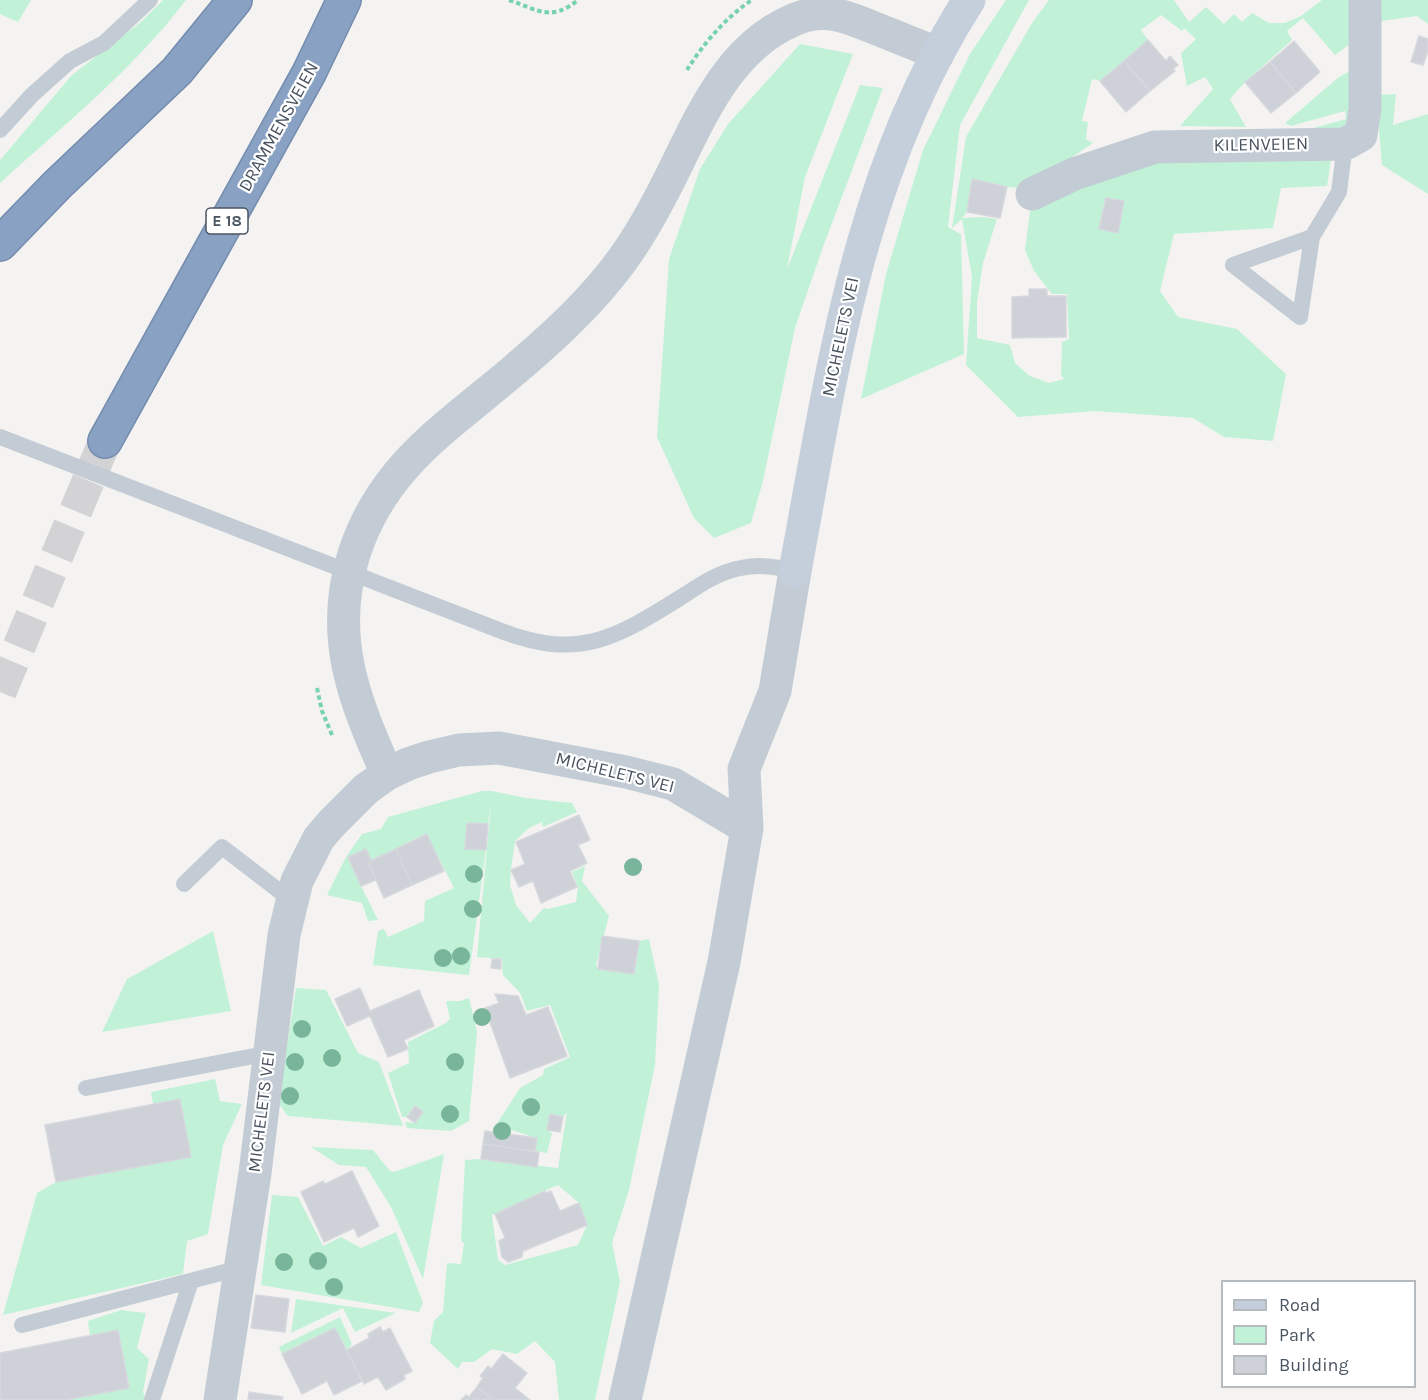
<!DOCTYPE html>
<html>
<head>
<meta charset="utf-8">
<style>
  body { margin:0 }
  #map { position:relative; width:1428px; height:1400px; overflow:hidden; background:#f5f3f2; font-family:Karla,sans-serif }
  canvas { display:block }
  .legend { position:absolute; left:1221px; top:1280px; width:195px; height:108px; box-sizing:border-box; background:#fff; border:2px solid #b6bbc0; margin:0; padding:8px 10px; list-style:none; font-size:18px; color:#495461 }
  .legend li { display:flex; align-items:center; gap:12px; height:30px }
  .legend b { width:30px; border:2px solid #b6bbc0 }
</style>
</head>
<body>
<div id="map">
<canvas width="1428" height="1400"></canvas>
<ul class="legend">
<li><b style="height:8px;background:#c5cedb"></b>Road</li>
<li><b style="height:16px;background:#c1f2d7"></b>Park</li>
<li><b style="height:16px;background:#ced1d8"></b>Building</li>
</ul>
</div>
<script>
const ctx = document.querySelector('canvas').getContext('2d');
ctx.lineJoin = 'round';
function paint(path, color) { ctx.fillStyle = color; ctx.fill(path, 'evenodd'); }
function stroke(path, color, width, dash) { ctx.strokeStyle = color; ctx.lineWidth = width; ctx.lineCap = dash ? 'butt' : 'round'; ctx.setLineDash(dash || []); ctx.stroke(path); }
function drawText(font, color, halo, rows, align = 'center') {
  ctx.font = font + ' Karla,sans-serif'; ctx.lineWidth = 4.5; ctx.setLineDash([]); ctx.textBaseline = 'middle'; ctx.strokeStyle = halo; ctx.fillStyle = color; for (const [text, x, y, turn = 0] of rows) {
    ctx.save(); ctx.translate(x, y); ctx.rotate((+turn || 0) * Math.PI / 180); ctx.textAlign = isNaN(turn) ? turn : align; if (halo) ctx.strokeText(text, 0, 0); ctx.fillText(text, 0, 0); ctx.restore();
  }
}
const green = new Path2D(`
  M0,0H31L18,22L0,14Z
  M163,0H186C134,69 64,125 0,183V160L72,75L142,21Z
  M1006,0H1029L960,125L948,227L961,234L964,354L861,399L886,274L923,150L970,54Z
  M1049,0H1174L1189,22L1206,7L1224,24L1234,14L1242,22L1252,13L1269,23H1285L1301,16L1322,0H1349L1350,44L1335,55L1303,18L1287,31L1292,40L1245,82L1230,99L1246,127L1180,126L1213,89L1205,77L1187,86L1181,53L1196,39L1184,28L1182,31L1161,15L1141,30L1148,40L1100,81L1092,79L1082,121L1088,122L1086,139L1093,143L1027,188L1007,187L973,179L967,212L962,218L983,217L997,219L983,263L977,302V338L1010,345L1015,363L1030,376L1049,383L1064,379L1061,375L1062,342L1069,339L1067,294H1052L1034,271L1025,250L1030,211L1041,198L1156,155L1331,160L1327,186L1281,188L1273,228L1174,234L1160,291L1178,317L1237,329L1286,374L1273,441L1224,437L1193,418L1095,411L1018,417L966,365L972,277L962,219L952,228L966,137L1032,23Z
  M1375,0H1428V24L1417,16L1374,22Z
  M800,44L853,54L805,177L787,269L860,85L883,88L823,247L795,328L763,481L751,523L714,538L694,518L657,437L669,259L700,169L728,124Z
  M1352,70L1357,72L1346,126L1327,135L1277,138L1346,119L1345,111L1291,126L1285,123L1339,77Z
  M1396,94L1393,125L1428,114V194L1382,165L1376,95Z
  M482,791H492L526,798L572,803L577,812L543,827L542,822L529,828L515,841L511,869L510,885L516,905L530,923L544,908L548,909L576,902L578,888L572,872L585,866L582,881L609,916L596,965L598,969L635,970L639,941L649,939L659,985L655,1065L629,1190L612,1243L620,1282L595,1400H559L555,1362L535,1341L517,1354L492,1349L474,1362H462L458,1369L430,1343L434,1321L443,1312L447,1263L461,1264L464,1243L461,1241L465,1160L481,1159L558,1168L567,1112L563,1117L550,1114L547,1130L552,1133L547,1153L535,1151L536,1138L496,1125L520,1088L543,1075L544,1069L570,1057L550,1005L527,1011L520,993L503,975L502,959L477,957L491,804L488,824H467L465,848L486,850L469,975L373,965L378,931L384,929L388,937L424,921L425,901L454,888L427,835L371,860L366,850L361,886L378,920L368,921L362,903L327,895L346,857L362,834L381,829L388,817ZM558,1185L579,1203L587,1225L578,1245L505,1265L498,1260L492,1215Z
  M213,931L231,1011L102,1032L127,979Z
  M296,988L326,990L358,1053L379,1062L403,1126L288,1116L278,1103Z
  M469,998L477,1032L469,1121L451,1131L407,1128L405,1122L415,1123L423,1112L415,1106L407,1117H402L388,1073L409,1063L408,1042L446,1023L450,1019L446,1001H460Z
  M215,1079L220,1101L242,1104L223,1145L208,1234L187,1241L183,1274L3,1315L37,1193L56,1182L191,1157L153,1104L151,1092Z
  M311,1147L373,1150L390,1171L394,1172L444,1154L423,1279L391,1207L366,1167L339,1165Z
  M272,1195L298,1197L323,1246L341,1237L361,1248L396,1232L423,1303L419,1312L261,1285Z
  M296,1299L396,1313L355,1332L343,1308L291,1333Z
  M121,1310L146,1313L137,1348L149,1359L143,1392L146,1400H65L129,1388L90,1336L88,1321Z
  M340,1317L352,1344L347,1350L335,1328L282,1354L279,1347Z`);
const building = new Path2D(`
  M1419,36L1428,39V51L1423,65L1411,62Z
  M1148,40L1166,61L1170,56L1178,65L1173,69L1175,71L1150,91L1124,61Z
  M1294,41L1320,72L1296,93L1270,62Z
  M1124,61L1150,91L1126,112L1100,81Z
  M1270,62L1296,93L1271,113L1245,82Z
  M972,179L1007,187L1000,218L967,212Z
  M1106,198L1124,201L1118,233L1099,229Z
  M1029,289H1047V296H1066V337L1012,338V297L1029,296Z
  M579,815L590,840L578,845L587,863L570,871L577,887L541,903L533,881L519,887L511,870L525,864L516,842Z
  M467,823L488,824L486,850L465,849Z
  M427,834L444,871L412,885L396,849Z
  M366,849L371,860L368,862L376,880L361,886L348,857Z
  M396,849L412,885L384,898L368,862Z
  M602,936L639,941L634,974L598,969Z
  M492,959H501V969L491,968Z
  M360,988L370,1011L419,990L434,1026L404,1040L408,1049L388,1057L370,1016L347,1026L335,999Z
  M495,994L518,996L526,1015L548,1007L567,1056L510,1078L485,1008L499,1003Z
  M180,1099L191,1157L56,1182L45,1125Z
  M415,1106L423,1112L415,1123L407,1117Z
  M550,1114L563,1117L560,1132L547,1130Z
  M485,1131L537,1138L535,1151L483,1144Z
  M483,1144L539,1152L537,1167L481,1159Z
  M352,1171L379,1226L358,1237L354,1228L324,1242L301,1192L323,1181L325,1184Z
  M545,1191L546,1193L551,1191L560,1211L579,1203L587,1225L523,1251L522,1257L508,1262L502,1257L499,1241L505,1238L495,1214Z
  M256,1295L289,1299L285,1332L251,1328Z
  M380,1327L383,1332L390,1328L412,1371L404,1375L405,1379L386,1390L378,1377L364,1384L347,1350L369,1338L368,1334Z
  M335,1328L362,1381L334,1395L327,1381L302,1394L282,1354Z
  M118,1330L129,1388L65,1400H0V1353Z
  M503,1354L527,1373L515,1388L530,1400H493L477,1387L483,1378L480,1376L488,1366L491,1369Z
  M477,1387L493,1400H461L466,1395L469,1397Z
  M249,1392L283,1397L282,1400H248Z`);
const highwayTunnel = new Path2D(`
  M0,692L105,441`);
const path = new Path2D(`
  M509,0C538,10 551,22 578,0
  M687,70C703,44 726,17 752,0
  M317,688L322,711L332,735`);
const lane = new Path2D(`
  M0,130L32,95L70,61L104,43L150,0
  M1312,237L1233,265L1300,317L1312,237L1339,192L1345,144
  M504,632C581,661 619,636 683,596C701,584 719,572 741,568C760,564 777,567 795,571
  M184,884L222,847L291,900
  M86,1088L270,1053
  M22,1325L240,1268
  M152,1400L191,1281`);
const street = new Path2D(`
  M1032,194L1074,174L1155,147L1345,144L1361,135L1365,109V0
  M387,774C354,699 328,637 354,554C382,467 446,428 512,372C546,343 581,312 609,277C630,252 647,223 662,194C697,128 725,42 804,16C834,7 860,23 887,33C904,40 921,46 938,54
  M220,1400L255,1173L284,935L297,881L319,838L332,823L366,789L387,774L408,764L429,757L459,750L499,748L626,772L673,784L747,828L744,769L775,691L795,571
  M625,1400L724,962L747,828`);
const secondary = new Path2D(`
  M795,571C832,373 858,173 969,0`);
const highway = new Path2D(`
  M0,244L57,185L177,71L235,0
  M105,441L309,73L344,0`);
const laneBridge = new Path2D(`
  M0,437L504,632`);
const trees = [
  [633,867],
  [474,874],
  [473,909],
  [461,956],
  [443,958],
  [482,1017],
  [302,1029],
  [332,1058],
  [295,1062],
  [455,1062],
  [290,1096],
  [531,1107],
  [450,1114],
  [502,1131],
  [318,1261],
  [284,1262],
  [334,1287]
];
const shields = [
  [227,221,42]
];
const shieldNames = [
  ["E 18",227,221]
];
const streetNames = [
  ["DRAMMENSVEIEN",279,127,-61],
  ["KILENVEIEN",1261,145,-1],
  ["MICHELETS VEI",841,337,-78],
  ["MICHELETS VEI",615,773,14],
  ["MICHELETS VEI",262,1112,-83]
];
paint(green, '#c1f2d7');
paint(building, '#ced1d8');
stroke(building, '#d6d8de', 1.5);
stroke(highwayTunnel, '#d3d3d5', 33, [33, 16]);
stroke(highway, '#748cae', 36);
stroke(path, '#77d3ab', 4, [4.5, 3]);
stroke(lane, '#c3ccd4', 16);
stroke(street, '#c3ccd4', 33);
stroke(secondary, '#c5cedb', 33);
stroke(highway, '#89a1c2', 33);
stroke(laneBridge, '#c3ccd4', 16);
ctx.fillStyle = '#79b59a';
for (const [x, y] of trees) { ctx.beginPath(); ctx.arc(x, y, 9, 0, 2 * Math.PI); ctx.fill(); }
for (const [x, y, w] of shields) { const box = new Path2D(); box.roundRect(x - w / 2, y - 13, w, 26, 4.5); ctx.fillStyle = '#fff'; ctx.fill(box); stroke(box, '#495461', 1.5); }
drawText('bold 16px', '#495461', null, shieldNames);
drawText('18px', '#495461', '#fff', streetNames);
</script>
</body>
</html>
